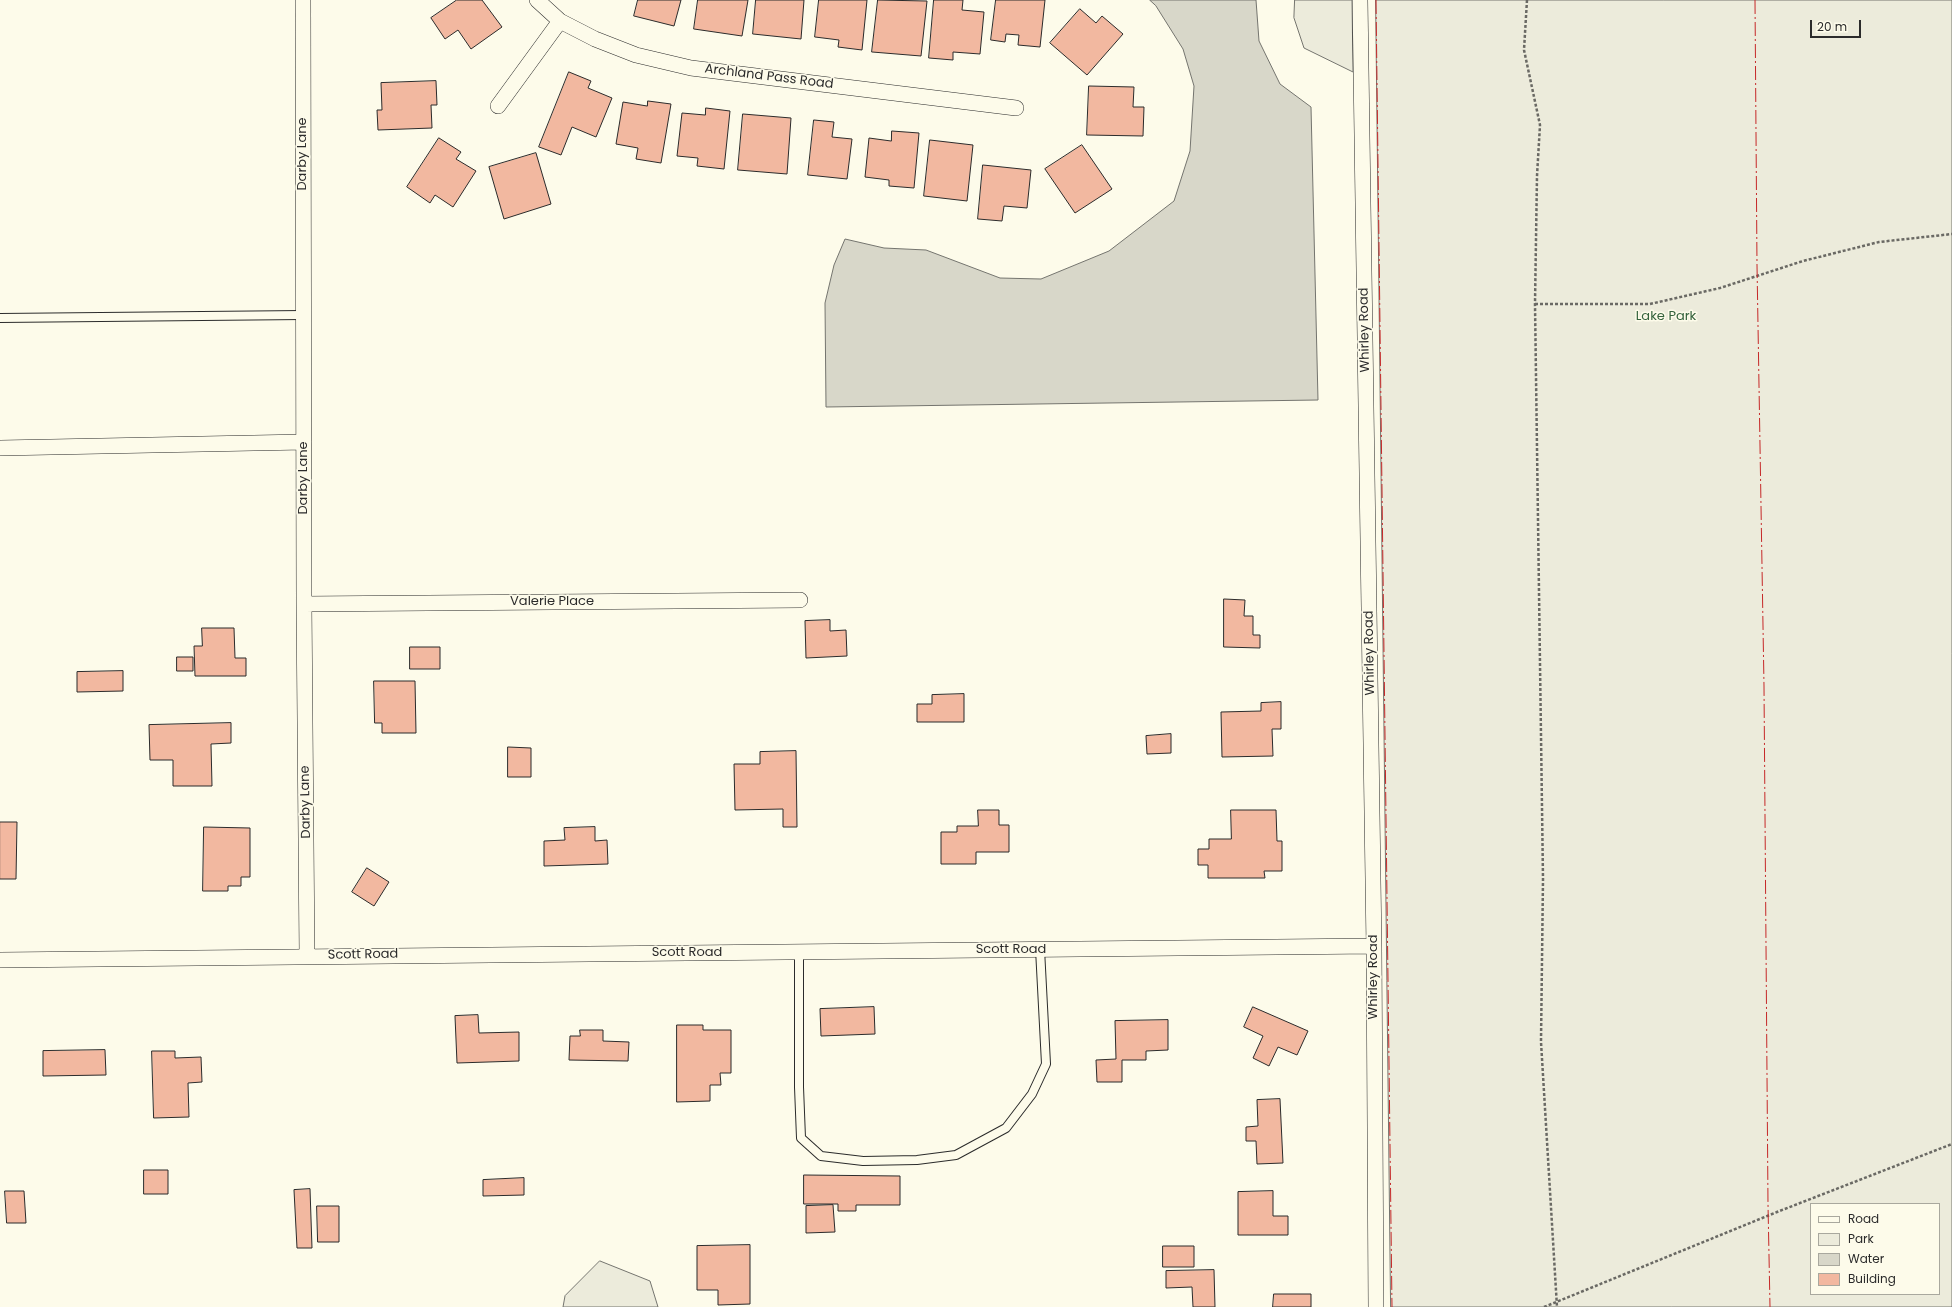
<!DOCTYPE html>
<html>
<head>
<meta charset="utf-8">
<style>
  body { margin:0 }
  #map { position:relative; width:1952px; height:1307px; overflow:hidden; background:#fdfbea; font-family:Poppins,sans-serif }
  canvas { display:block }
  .legend { position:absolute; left:1810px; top:1203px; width:130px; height:92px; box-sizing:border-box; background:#fdfbea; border:1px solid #a9a89e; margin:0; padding:5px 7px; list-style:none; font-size:12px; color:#2b2b2b }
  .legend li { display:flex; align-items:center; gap:8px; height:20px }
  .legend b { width:20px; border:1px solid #a9a89e }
  .scale { position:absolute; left:1810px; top:20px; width:51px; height:18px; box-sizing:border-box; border:2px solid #2b2b2b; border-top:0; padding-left:5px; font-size:12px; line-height:14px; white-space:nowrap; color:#2b2b2b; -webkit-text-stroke:3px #fdfbea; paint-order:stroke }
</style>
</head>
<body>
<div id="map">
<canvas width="1952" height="1307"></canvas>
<ul class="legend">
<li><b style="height:5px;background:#fdfbea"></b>Road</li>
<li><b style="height:11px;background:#ecebdb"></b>Park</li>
<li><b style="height:11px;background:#d8d7c9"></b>Water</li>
<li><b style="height:11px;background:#f2b8a0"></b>Building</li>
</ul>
<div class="scale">20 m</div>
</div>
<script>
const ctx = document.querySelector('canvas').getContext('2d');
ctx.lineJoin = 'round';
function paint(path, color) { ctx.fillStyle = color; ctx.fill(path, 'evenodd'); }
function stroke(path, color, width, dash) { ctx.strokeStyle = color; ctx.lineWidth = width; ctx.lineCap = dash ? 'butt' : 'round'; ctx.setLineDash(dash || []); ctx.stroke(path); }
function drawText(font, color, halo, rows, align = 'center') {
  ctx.font = font + ' Poppins,sans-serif'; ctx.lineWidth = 3; ctx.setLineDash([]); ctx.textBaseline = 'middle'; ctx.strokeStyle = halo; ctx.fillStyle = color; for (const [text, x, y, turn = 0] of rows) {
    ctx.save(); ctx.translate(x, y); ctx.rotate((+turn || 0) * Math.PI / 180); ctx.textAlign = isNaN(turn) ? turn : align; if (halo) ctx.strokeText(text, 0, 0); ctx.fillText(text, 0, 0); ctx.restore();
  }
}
const green = new Path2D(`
  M1295,0H1352L1353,72L1304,48L1294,18Z
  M1376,0H1952V1307H1391ZM1811,1204H1939V1294H1811Z
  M600,1261L650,1281L658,1307H563L565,1296Z`);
const water = new Path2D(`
  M1150,0H1256L1259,41L1280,84L1311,107L1318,400L826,407L825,303L834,265L845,239L884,248L926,250L1000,278L1041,279L1109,251L1174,201L1190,151L1194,86L1183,49L1156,6Z`);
const building = new Path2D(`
  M457,0H482L502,27L471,49L458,30L445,39L431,18Z
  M638,0H681L674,26L634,16Z
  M698,0H748L742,36L694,29Z
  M756,0H804L801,39L753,34Z
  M819,0H867L862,50L838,47L839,40L815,37Z
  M878,0L927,1L921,56L872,52Z
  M934,0H963L962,10L984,12L980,54L953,52V60L929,58Z
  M996,0H1045L1040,47L1018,45L1019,35L1006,34L1005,42L991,40Z
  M1080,9L1096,23L1102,16L1123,34L1087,75L1050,43Z
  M569,72L591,81L588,88L612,98L596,137L572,127L561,155L539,147Z
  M436,81L437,105H431L432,128L378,130L377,110H382L381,83Z
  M1089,86L1134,87L1133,107H1144L1143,136L1087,135Z
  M648,101L671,104L661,163L636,159L638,148L616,144L623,102L647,106Z
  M706,108L730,111L724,169L697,166L698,158L677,156L682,113L705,115Z
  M743,114L791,118L787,174L738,170Z
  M814,120L834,122L832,137L852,139L847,179L808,175Z
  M892,131L919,133L914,188L889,186V180L865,177L869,138L891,141Z
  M439,138L461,152L456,159L476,171L453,207L435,195L430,203L407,187Z
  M930,140L973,145L967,201L924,196Z
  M1082,145L1112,189L1075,213L1045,169Z
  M536,153L551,204L504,219L489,167Z
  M983,165L1031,170L1027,208L1004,206L1002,221L978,219Z
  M1224,599L1245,600L1244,616H1253V635H1260V648L1224,647Z
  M830,620V631L846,630L847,656L806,658L805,621Z
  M202,628H234L235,658H246V676H195L194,646H202Z
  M410,647H440V669H410Z
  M177,657H193V671H177Z
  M123,671V691L77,692V672Z
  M374,681H415L416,733H382V723H375Z
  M964,694V722H917V704H932V695Z
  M1281,702V729H1272L1273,756L1222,757L1221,712L1261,711V703Z
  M231,723V743L211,744L212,786H173V760H150L149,725Z
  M1171,734V753L1147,754L1146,736Z
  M508,747L531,748V777H508Z
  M796,751L797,827H783V809L735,810L734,764H760V752Z
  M978,810H999V825H1009V852H976V864H941V832H957V826H978Z
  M1231,810H1276L1277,841H1282V871H1264L1265,878H1208V865H1198V849H1209V839H1231Z
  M0,822H17L16,879H0Z
  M204,827L250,828V877H241V886H228V891H203Z
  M595,827V841L607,840L608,864L544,866V841L565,840L564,828Z
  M367,868L389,882L374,906L352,892Z
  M874,1007L875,1034L821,1036L820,1009Z
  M1253,1007L1308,1031L1297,1055L1278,1047L1269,1066L1253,1058L1263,1036L1244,1027Z
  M478,1015L479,1033L519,1032V1061L457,1063L455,1016Z
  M1168,1020V1050L1146,1051V1060H1122V1082H1097L1096,1060L1116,1059L1115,1021Z
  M677,1025H703V1030H731V1073H720L721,1085H710V1101L677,1102Z
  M580,1030H603V1041L629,1042L628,1061L569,1060L570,1036H580Z
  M105,1050L106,1075L43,1076V1051Z
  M152,1051H175V1058L201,1057L202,1082L188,1083L189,1117L154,1118Z
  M1280,1099L1283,1163L1257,1164L1256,1141H1246V1127L1258,1126L1257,1100Z
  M144,1170H168V1194H144Z
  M804,1175L900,1176V1205H856V1211H838V1204H804Z
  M524,1178V1195L483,1196V1180Z
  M310,1189L312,1248H297L294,1190Z
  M5,1191H24L26,1223H7Z
  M1273,1191V1216H1288V1235H1238V1192Z
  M833,1205L835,1232L806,1233V1206Z
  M317,1206H339V1242H318Z
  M750,1245V1304L718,1305V1290H697V1246Z
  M1163,1246H1194V1267H1163Z
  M1214,1270L1215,1307H1193L1192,1287L1166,1288V1271Z
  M1274,1294H1311V1307H1273Z`);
const path = new Path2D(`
  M1527,0L1524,50L1540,125L1537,176L1535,304L1543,879L1541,1042L1557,1307
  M1535,304H1650L1720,288L1803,261L1879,242L1952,234
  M1544,1307L1777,1212L1952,1144`);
const service = new Path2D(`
  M0,318L303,315
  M799,952V1087L801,1138L821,1156L863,1161L917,1160L956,1155L1006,1128L1032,1094L1046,1064L1040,949`);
const minor = new Path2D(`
  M303,0L304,604L307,956
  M537,0L560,21L595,39L636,55L691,68L1016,108
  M1360,0L1374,946L1376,1307
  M498,106L560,21
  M0,448L304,442
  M304,604L800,600
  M0,960L1374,946`);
const power = new Path2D(`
  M1376,0L1392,1307
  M1755,0L1757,265L1764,686L1768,1204L1770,1307`);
const streetNames = [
  ["Archland Pass Road",769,77,7],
  ["Darby Lane",303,154,-90],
  ["Whirley Road",1365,330,-91],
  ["Darby Lane",304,478,-90],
  ["Valerie Place",552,602],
  ["Whirley Road",1370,653,-91],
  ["Darby Lane",306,802,-91],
  ["Scott Road",1011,950],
  ["Scott Road",687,953],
  ["Scott Road",363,955,-1],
  ["Whirley Road",1374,977,-90]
];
const parkNames = [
  ["Lake Park",1666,317]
];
paint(green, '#ecebdb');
stroke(green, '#74746e', 1);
paint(water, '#d8d7c9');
stroke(water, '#74746e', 1);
paint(building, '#f2b8a0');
stroke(building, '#2b2b2b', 1);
stroke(service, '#2b2b2b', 10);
stroke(minor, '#2b2b2b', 16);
stroke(path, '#6a6964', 2.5, [3, 2]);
stroke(service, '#fdfbea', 8);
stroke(minor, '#fdfbea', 15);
stroke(power, '#c62828', 1, [14, 3, 2, 3]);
drawText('13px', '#2b2b2b', '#fdfbea', streetNames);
drawText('13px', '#34623c', '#fdfbea', parkNames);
</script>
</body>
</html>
